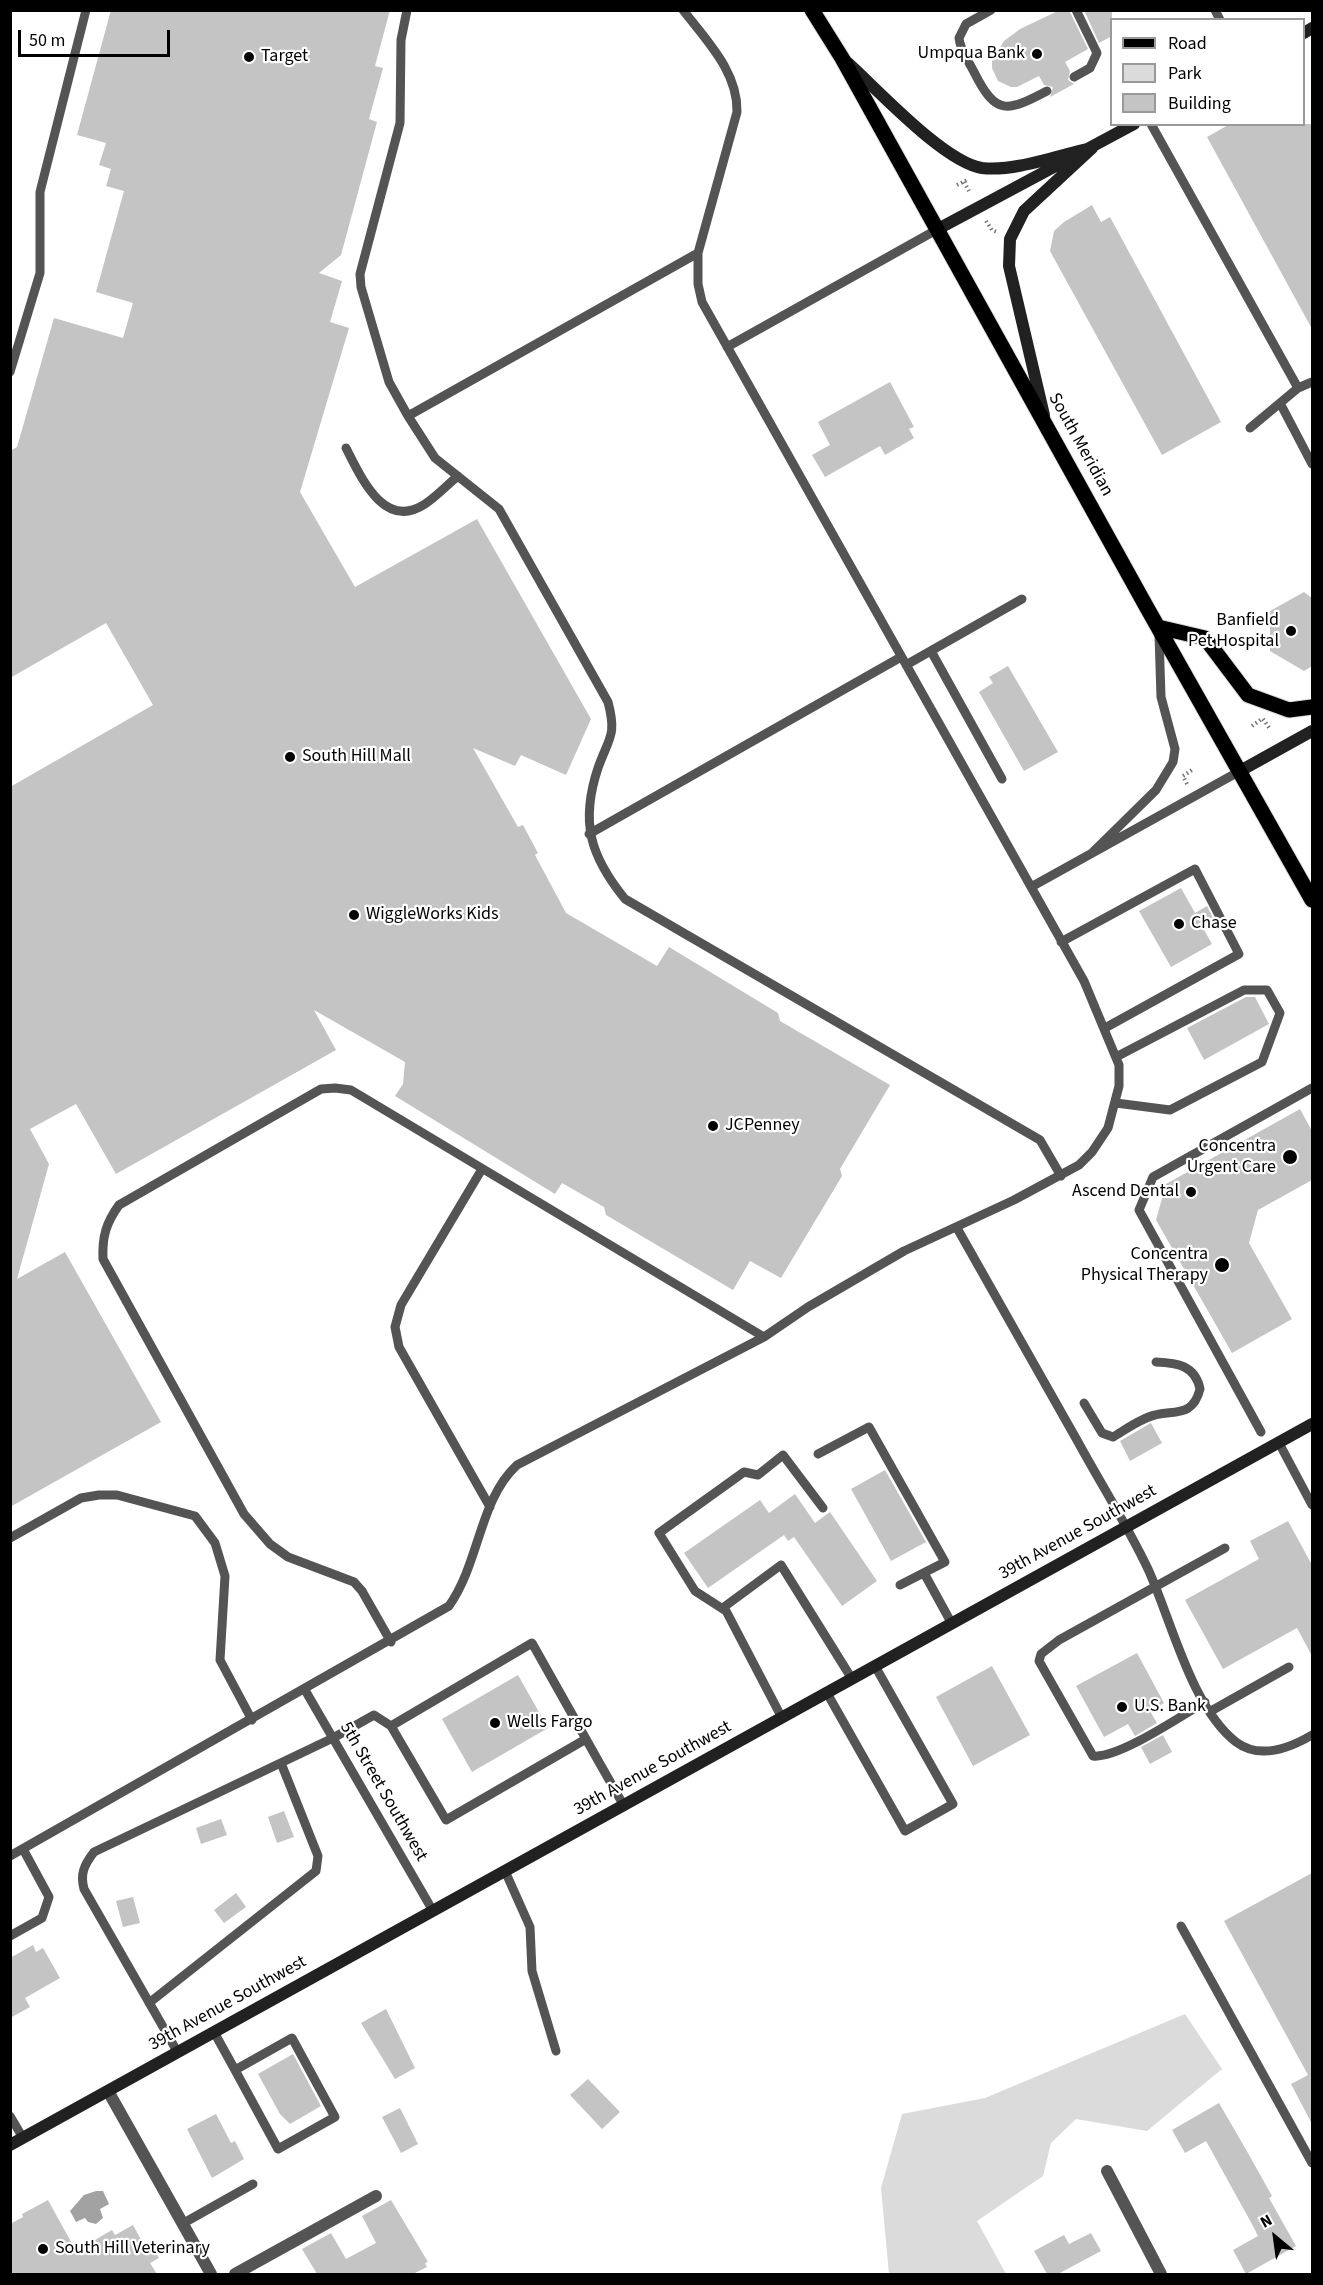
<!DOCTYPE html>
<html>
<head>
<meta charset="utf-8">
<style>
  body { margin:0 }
  #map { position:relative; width:1323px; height:2285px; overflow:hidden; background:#fff; font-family:"Source Sans 3",sans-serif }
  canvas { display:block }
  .frame { position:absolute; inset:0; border:12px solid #000; pointer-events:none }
  .legend { position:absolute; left:1110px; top:18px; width:195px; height:108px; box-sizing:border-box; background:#fff; border:2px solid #999; margin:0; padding:8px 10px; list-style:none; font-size:18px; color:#000 }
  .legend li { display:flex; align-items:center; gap:12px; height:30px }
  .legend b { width:30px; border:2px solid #999 }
  .north { position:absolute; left:1245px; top:2207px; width:60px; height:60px; -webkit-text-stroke:4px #fff; paint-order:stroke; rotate:331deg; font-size:16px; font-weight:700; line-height:24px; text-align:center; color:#000 }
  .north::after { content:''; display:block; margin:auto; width:21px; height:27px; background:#000; clip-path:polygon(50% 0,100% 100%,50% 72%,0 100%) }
  .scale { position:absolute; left:18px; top:30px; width:152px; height:27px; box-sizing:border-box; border:3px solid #000; border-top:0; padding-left:8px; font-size:18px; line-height:21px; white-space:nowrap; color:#000; -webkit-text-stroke:4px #fff; paint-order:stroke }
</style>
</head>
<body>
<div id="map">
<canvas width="1323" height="2285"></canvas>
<div class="frame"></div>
<ul class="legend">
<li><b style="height:8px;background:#000"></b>Road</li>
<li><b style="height:16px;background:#dbdbdb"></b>Park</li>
<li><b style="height:16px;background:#c4c4c4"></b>Building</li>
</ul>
<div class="north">N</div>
<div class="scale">50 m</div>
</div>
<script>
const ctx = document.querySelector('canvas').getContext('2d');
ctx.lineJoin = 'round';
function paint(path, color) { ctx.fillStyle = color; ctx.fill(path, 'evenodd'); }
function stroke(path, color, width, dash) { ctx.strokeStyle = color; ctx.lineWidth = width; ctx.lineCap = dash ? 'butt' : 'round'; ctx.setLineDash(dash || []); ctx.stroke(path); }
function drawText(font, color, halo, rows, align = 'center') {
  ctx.font = font + ' "Source Sans 3",sans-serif'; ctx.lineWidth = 4.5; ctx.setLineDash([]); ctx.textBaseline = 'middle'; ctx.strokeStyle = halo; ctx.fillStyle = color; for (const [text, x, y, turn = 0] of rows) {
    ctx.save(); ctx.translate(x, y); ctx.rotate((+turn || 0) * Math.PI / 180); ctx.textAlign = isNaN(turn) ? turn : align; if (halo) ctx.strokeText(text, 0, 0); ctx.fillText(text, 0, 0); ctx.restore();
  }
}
const green = new Path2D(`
  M1185,2014L1222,2069L1147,2131L1076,2119L1051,2143L1043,2176L977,2221L1006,2274H889L881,2188L902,2114L985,2098Z`);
const water = new Path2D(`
  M96,2191H103L109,2204L100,2209L103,2218L96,2224L88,2222L85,2218L76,2222L70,2211L84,2195Z`);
const building = new Path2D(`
  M111,10H390L375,66L383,68L369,119L377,122L341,255L319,273L342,281L330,322L349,328L300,492L355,587L477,519L591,719L566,775L521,755L515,766L473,748L518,827L523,825L538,853L535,855L566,913L657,966L669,947L778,1013L780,1021L890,1085L840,1169L842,1176L781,1278L750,1261L733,1290L606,1215L604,1207L562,1183L555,1194L395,1096L403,1084L405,1062L314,1010L336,1050L116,1174L76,1104L30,1129L49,1164L17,1279L65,1252L161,1422L10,1507V787L153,705L106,623L10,678V451L17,447L54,318L123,338L133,303L96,292L124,191L106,186L111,169L99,165L106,143L77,135Z
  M1060,10H1069L1088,49L1065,62L1070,71L1068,80L1074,84L1050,97L1053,87L1044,85L1039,76L1017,87H1011L998,81L992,68V61L1004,41L1020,29Z
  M1084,10H1112V36L1099,43Z
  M1230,124H1312V329L1207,137Z
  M1092,205L1101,222L1110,217L1221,422L1162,455L1050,251L1054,231L1064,222Z
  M890,382L914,427L909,429L914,438L885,455L880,446L825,477L812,455L830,445L818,422Z
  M1304,592L1312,598V666L1304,671L1270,651V611Z
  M1008,666L1058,752L1024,771L979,692L993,683L989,677Z
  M1181,888L1195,913L1207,906L1215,922L1203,928L1212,944L1171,967L1139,911Z
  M1246,997H1255L1269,1024L1204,1060L1187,1028Z
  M1300,1109L1312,1131V1180L1258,1210L1249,1243L1292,1319L1232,1353L1156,1220L1166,1184Z
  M1151,1423L1162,1443L1130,1461L1120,1441Z
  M885,1470L926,1542L891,1561L851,1489Z
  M795,1494L815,1523L830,1512L877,1581L842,1606L794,1537L788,1541L784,1535L708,1588L684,1553L760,1500L769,1513Z
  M1288,1521L1312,1565V1656L1297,1628L1223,1669L1185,1600L1259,1559L1250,1541Z
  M1137,1653L1164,1703L1150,1711L1157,1723L1135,1736L1128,1724L1104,1737L1076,1686Z
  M992,1666L1030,1735L973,1766L936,1697Z
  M518,1675L548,1728L472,1772L442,1719Z
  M1163,1735L1172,1752L1150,1764L1141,1747Z
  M284,1811L294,1837L277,1843L268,1817Z
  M221,1819L227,1835L201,1844L196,1828Z
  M1312,1873V2124L1291,2084L1308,2075L1224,1921Z
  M236,1893L246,1907L224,1923L214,1910Z
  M133,1897L140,1923L123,1927L116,1901Z
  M33,1945L36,1952L43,1948L60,1978L25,1998L30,2007L10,2018V1958Z
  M386,2009L415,2068L395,2079L361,2023Z
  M293,2054L321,2106L290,2124L280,2114L258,2074Z
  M588,2079L620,2112L602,2129L570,2095Z
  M1219,2103L1248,2153L1272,2196L1269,2198L1296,2246L1246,2274L1233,2250L1258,2236L1253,2226L1206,2141L1185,2153L1172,2130Z
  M400,2108L418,2144L401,2153L382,2117Z
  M216,2114L231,2143L235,2141L244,2159L212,2178L187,2129Z
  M48,2200L76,2251L112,2230L115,2235L133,2225L144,2245L150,2242L159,2258L150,2263L157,2274H10V2224L23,2217L22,2214Z
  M391,2200L428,2262L425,2263L427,2267L413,2274H317L302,2249L331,2233L346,2259L376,2243L362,2216Z
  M1091,2233L1101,2251L1058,2274H1047L1034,2251L1064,2235L1069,2244Z`);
const path = new Path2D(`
  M964,182L969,191
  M957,185L969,179
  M986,221L992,230L997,232
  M1263,719L1270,729
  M1252,726L1263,718
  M1187,784L1183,776L1192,770`);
const lane = new Path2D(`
  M407,10L401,40L400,123L360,274L361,287L389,382L408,416L435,458L499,509L608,702C617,736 609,737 598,768C580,822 590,856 625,899L1040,1140L1061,1176
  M991,10L966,24L959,38C960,50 969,62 974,72C996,116 1007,112 1047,91
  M1215,10L1220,20
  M1074,77L1090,68L1097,53L1076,10
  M1151,124L1298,388L1312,382
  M727,347L938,229
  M10,372L40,273V192L86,10
  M1280,403L1312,464
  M408,416L698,253
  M1250,428L1298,388
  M346,448C361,477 384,531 425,504C437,496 447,485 458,476
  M931,651L1002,779
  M906,665L1022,599
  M589,834L901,657
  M1093,852L1156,790L1173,762L1175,749L1161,697L1159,635
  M1031,887L1240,771
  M1061,942L1195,869L1239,954L1105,1028
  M1116,1103L1170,1110L1262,1062L1280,1013L1267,990H1244L1116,1057
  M482,1169L401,1305L395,1327L399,1347L490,1507
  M957,1228C997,1299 1037,1370 1078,1442C1101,1484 1127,1525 1148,1569C1171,1619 1191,1707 1236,1742C1260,1760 1290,1748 1312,1735
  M1084,1403L1102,1433L1113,1437C1125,1430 1141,1418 1155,1415C1175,1410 1193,1417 1200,1389C1195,1365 1177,1363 1156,1362
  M1261,1432L1139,1210L1153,1177L1312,1088
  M1279,1443L1312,1505
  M818,1454L869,1427L945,1562L900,1585
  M10,1538L81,1498L99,1495H117L195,1516L215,1543L225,1576L220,1660L252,1720
  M924,1573L952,1624
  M726,1611L695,1591L659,1533L744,1472L758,1475L783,1455L823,1508
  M391,1642L362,1591L354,1582L288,1557L270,1544L244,1514L103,1259C102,1237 106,1223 119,1205L321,1089L335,1088L351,1090L764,1337
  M305,1690L433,1911
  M827,1693L905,1831L953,1804L875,1666
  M1205,1702C1181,1716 1118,1759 1093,1756L1039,1661L1041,1654L1059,1640L1225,1548
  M1211,1711L1289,1667
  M782,1718L724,1607L781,1565L852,1679
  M586,1739L446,1820L391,1726L532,1643C563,1698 593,1752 624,1806
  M10,1856L449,1606C480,1562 479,1500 517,1465L764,1337L808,1307L904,1251L1014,1200L1079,1165L1092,1152L1108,1128L1119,1086V1065L1084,981L702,302L698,284V253L737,112C738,72 707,41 683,10
  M505,1871L530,1927L532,1971L556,2051
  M1181,1926L1312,2163
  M10,1936L42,1918L49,1897L23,1849
  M149,2003L316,1871L318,1856L281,1763
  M214,2032L235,2070
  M292,2038L335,2117L278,2149L235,2070Z
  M178,2053L84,1889C80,1874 84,1865 94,1852L333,1738L374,1715L391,1726
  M10,2116L23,2138
  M182,2224L253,2184`);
const street = new Path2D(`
  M108,2091L211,2274
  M1107,2171L1161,2274
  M235,2274L376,2196`);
const secondary = new Path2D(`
  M1304,33L1312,28
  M848,63C878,90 944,162 982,168C1014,172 1059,155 1091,148
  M938,229L1134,124
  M1044,415L1009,266L1010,239L1024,211L1092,148
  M1240,771L1312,731
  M10,2145L1312,1424`);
const primary = new Path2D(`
  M812,10L842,58L1146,606L1312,900
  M1158,627L1205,638L1248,695L1289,710L1312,707`);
const markers = [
  [1037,54,6,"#000"],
  [249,57,6,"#000"],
  [1291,631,6,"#000"],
  [290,757,6,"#000"],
  [354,915,6,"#000"],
  [1179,924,6,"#000"],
  [713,1126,6,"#000"],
  [1290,1157,8,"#000"],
  [1191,1192,6,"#000"],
  [1222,1265,8,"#000"],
  [1122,1707,6,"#000"],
  [495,1723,6,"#000"],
  [43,2249,6,"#000"]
];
const poiNames = [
  ["Umpqua Bank",1025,54,"right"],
  ["Target",261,57],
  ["Banfield",1279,621,"right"],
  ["Pet Hospital",1279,642,"right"],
  ["South Hill Mall",302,757],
  ["WiggleWorks Kids",366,915],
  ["Chase",1191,924],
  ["JCPenney",725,1126],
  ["Concentra",1276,1147,"right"],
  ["Urgent Care",1276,1168,"right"],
  ["Ascend Dental",1179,1192,"right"],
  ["Concentra",1208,1255,"right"],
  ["Physical Therapy",1208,1276,"right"],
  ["U.S. Bank",1134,1707],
  ["Wells Fargo",507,1723],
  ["South Hill Veterinary",55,2249]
];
const streetNames = [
  ["South Meridian",1080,445,61],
  ["39th Avenue Southwest",1078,1533,-29],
  ["39th Avenue Southwest",653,1769,-29],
  ["5th Street Southwest",383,1792,60],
  ["39th Avenue Southwest",228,2004,-29]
];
paint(green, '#dbdbdb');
paint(water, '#a2a2a2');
paint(building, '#c4c4c4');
stroke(primary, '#dbdbdb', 17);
stroke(path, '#767676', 4, [1.5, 3]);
stroke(lane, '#545454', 9);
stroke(street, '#545454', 12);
stroke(secondary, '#212121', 12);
stroke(primary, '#000', 15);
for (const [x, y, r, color] of markers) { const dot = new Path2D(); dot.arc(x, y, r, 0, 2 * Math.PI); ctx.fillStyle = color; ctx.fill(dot); stroke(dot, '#fff', 2); }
drawText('18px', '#000', '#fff', poiNames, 'left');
drawText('18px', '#000', '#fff', streetNames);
</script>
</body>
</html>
